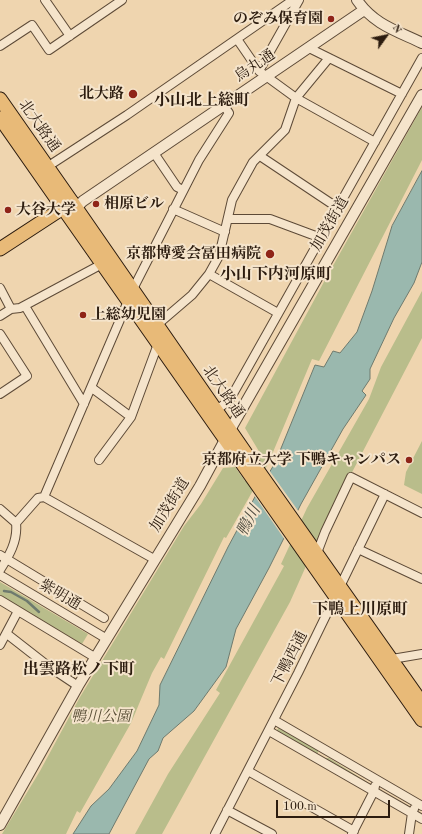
<!DOCTYPE html>
<html>
<head>
<meta charset="utf-8">
<style>
  body { margin:0 }
  #map { position:relative; width:422px; height:834px; overflow:hidden; background:#efd5af; font-family:"Old Standard TT",serif }
  canvas { display:block }
  .north { position:absolute; left:366px; top:16px; width:40px; height:40px; -webkit-text-stroke:3px #f5e4cb; paint-order:stroke; rotate:57deg; font-size:11px; font-weight:700; line-height:16px; text-align:center; color:#2c1c0f }
  .north::after { content:''; display:block; margin:auto; width:14px; height:18px; background:#2c1c0f; clip-path:polygon(50% 0,100% 100%,50% 72%,0 100%) }
  .scale { position:absolute; left:276px; top:800px; width:114px; height:18px; box-sizing:border-box; border:2px solid #2c1c0f; border-top:0; padding-left:5px; font-size:12px; line-height:14px; white-space:nowrap; color:#2c1c0f; -webkit-text-stroke:3px #f5e4cb; paint-order:stroke }
</style>
</head>
<body>
<div id="map">
<canvas width="422" height="834"></canvas>
<div class="north">N</div>
<div class="scale">100 m</div>
</div>
<script>
const ctx = document.querySelector('canvas').getContext('2d');
ctx.lineJoin = 'round';
function paint(path, color) { ctx.fillStyle = color; ctx.fill(path, 'evenodd'); }
function stroke(path, color, width, dash) { ctx.strokeStyle = color; ctx.lineWidth = width; ctx.lineCap = dash ? 'butt' : 'round'; ctx.setLineDash(dash || []); ctx.stroke(path); }
function drawText(font, color, halo, rows, align = 'center') {
  ctx.font = font + ' "Old Standard TT","Noto Serif JP",serif'; ctx.lineWidth = 4; ctx.setLineDash([]); ctx.textBaseline = 'middle'; ctx.strokeStyle = halo; ctx.fillStyle = color; for (const [text, x, y, turn = 0] of rows) {
    ctx.save(); ctx.translate(x, y); ctx.rotate((+turn || 0) * Math.PI / 180); ctx.textAlign = isNaN(turn) ? turn : align; if (halo) ctx.strokeText(text, 0, 0); ctx.fillText(text, 0, 0); ctx.restore();
  }
}
const green = new Path2D(`
  M422,107V160L319,361L312,359L268,464L226,538L224,537L164,659L161,657L152,673L131,723L80,813L77,811L66,834H2L40,771L80,697L184,526L201,504L223,468L235,467L245,481L260,453L245,428L325,280Z
  M422,291V338L323,528L290,602L162,834H135L168,774L220,693L216,690L284,566L281,564L307,508L369,399L381,367Z
  M422,441V494L404,485L406,472Z
  M0,582L88,634L82,644L0,595Z
  M279,727L318,750V753L316,754L277,732V730Z
  M326,758H329L367,782L366,783L326,759Z`);
const water = new Path2D(`
  M422,171V262L414,283L394,318L370,369V379L362,391L366,395L343,429L301,504L269,568L236,629L226,667L194,711L163,738L158,751L149,759L109,834H73L91,806L109,789L137,751L159,705L160,685L228,547L257,493L275,463L315,365L324,367L333,351L340,353L357,332L372,291L392,226Z`);
const pier = new Path2D(`
  M269,470L299,512L285,540L254,495Z`);
const stream = new Path2D(`
  M4,591L11,592L27,601L39,612`);
const minor = new Path2D(`
  M45,0L70,36
  M237,39L259,71
  M0,46L32,25L49,50L122,0
  M309,48L402,94
  M329,58L296,98L375,142
  M154,153L177,187L183,190
  M260,156L338,208
  M47,167L127,115L293,0
  M173,209L225,232
  M228,219H270L321,238
  M209,274L278,313
  M0,288L11,309L0,316
  M133,289L199,160L229,113L224,106
  M25,306L84,404
  M11,309L20,308L102,264
  M157,325L192,295L209,274L219,256L232,200L253,162L285,130L296,98L259,71L299,0
  M0,334L27,376L0,394
  M92,388L131,417
  M216,410L229,401L422,58
  M99,460L131,417L158,344
  M44,497L128,301
  M0,509L16,523
  M358,549L422,579
  M317,553L325,532L351,477L422,513
  M0,555L104,618
  M0,570C9,556 18,541 16,523L38,498L44,497L154,559
  M0,575L107,639
  M0,600L96,658
  M7,634L48,666L78,686
  M0,645L18,611
  M392,659L422,654
  M274,720L422,806
  M269,731L422,819
  M248,771L354,831
  M227,810L272,834
  M215,834L298,673L385,494
  M352,834L374,791L375,786
  M409,834L412,813L414,809`);
const tertiary = new Path2D(`
  M357,0C373,24 397,31 422,43
  M76,208L83,201L364,10
  M0,825L78,686L200,486L234,423L422,95`);
const primary = new Path2D(`
  M0,99L72,202
  M0,118L63,208`);
const trunk = new Path2D(`
  M63,208L422,720
  M0,249L72,202L247,455L422,703`);
const markers = [
  [331,19,4,"#8f2418"],
  [133,94,5,"#8f2418"],
  [96,204,4,"#8f2418"],
  [8,210,4,"#8f2418"],
  [270,254,5,"#8f2418"],
  [83,315,4,"#8f2418"],
  [409,460,4,"#8f2418"]
];
const poiNames = [
  ["のぞみ保育園",323,19],
  ["北大路",124,94],
  ["相原ビル",104,204,"left"],
  ["大谷大学",16,210,"left"],
  ["京都博愛会冨田病院",261,254],
  ["上総幼児園",91,315,"left"],
  ["京都府立大学 下鴨キャンパス",401,460]
];
const streetNames = [
  ["烏丸通",255,66,-34],
  ["北大路通",39,126,55],
  ["加茂街道",330,224,-60],
  ["北大路通",223,392,55],
  ["加茂街道",170,505,-58],
  ["紫明通",60,595,30],
  ["下鴨西通",290,659,-63]
];
const parkNames = [
  ["鴨川公園",101,717]
];
const neighbourhoodNames = [
  ["小山北上総町",202,101],
  ["小山下内河原町",276,275],
  ["下鴨上川原町",360,610],
  ["出雲路松ノ下町",79,670]
];
const waterNames = [
  ["鴨川",249,521,-62]
];
paint(green, '#b9bd8b');
paint(water, '#9ab8ae');
stroke(water, '#6e7a6e', 1);
paint(pier, '#efd5af');
stroke(stream, '#6e7a6e', 2.5);
stroke(minor, '#5d4a37', 10);
stroke(tertiary, '#5d4a37', 12);
stroke(primary, '#2c1c0f', 15);
stroke(trunk, '#2c1c0f', 15);
stroke(minor, '#f5e4cb', 8);
stroke(tertiary, '#f5e4cb', 10);
stroke(primary, '#e8ba78', 13);
stroke(trunk, '#e8ba78', 13);
for (const [x, y, r, color] of markers) { const dot = new Path2D(); dot.arc(x, y, r, 0, 2 * Math.PI); ctx.fillStyle = color; ctx.fill(dot); stroke(dot, '#f5e4cb', 1.5); }
drawText('bold 15px', '#2c1c0f', '#f5e4cb', poiNames, 'right');
drawText('15px', '#2c1c0f', '#f5e4cb', streetNames);
drawText('italic 15px', '#564c34', '#f5e4cb', parkNames);
drawText('bold 16px', '#2c1c0f', '#f5e4cb', neighbourhoodNames);
drawText('italic 16px', '#4d4b3f', '#f5e4cb', waterNames);
</script>
</body>
</html>
